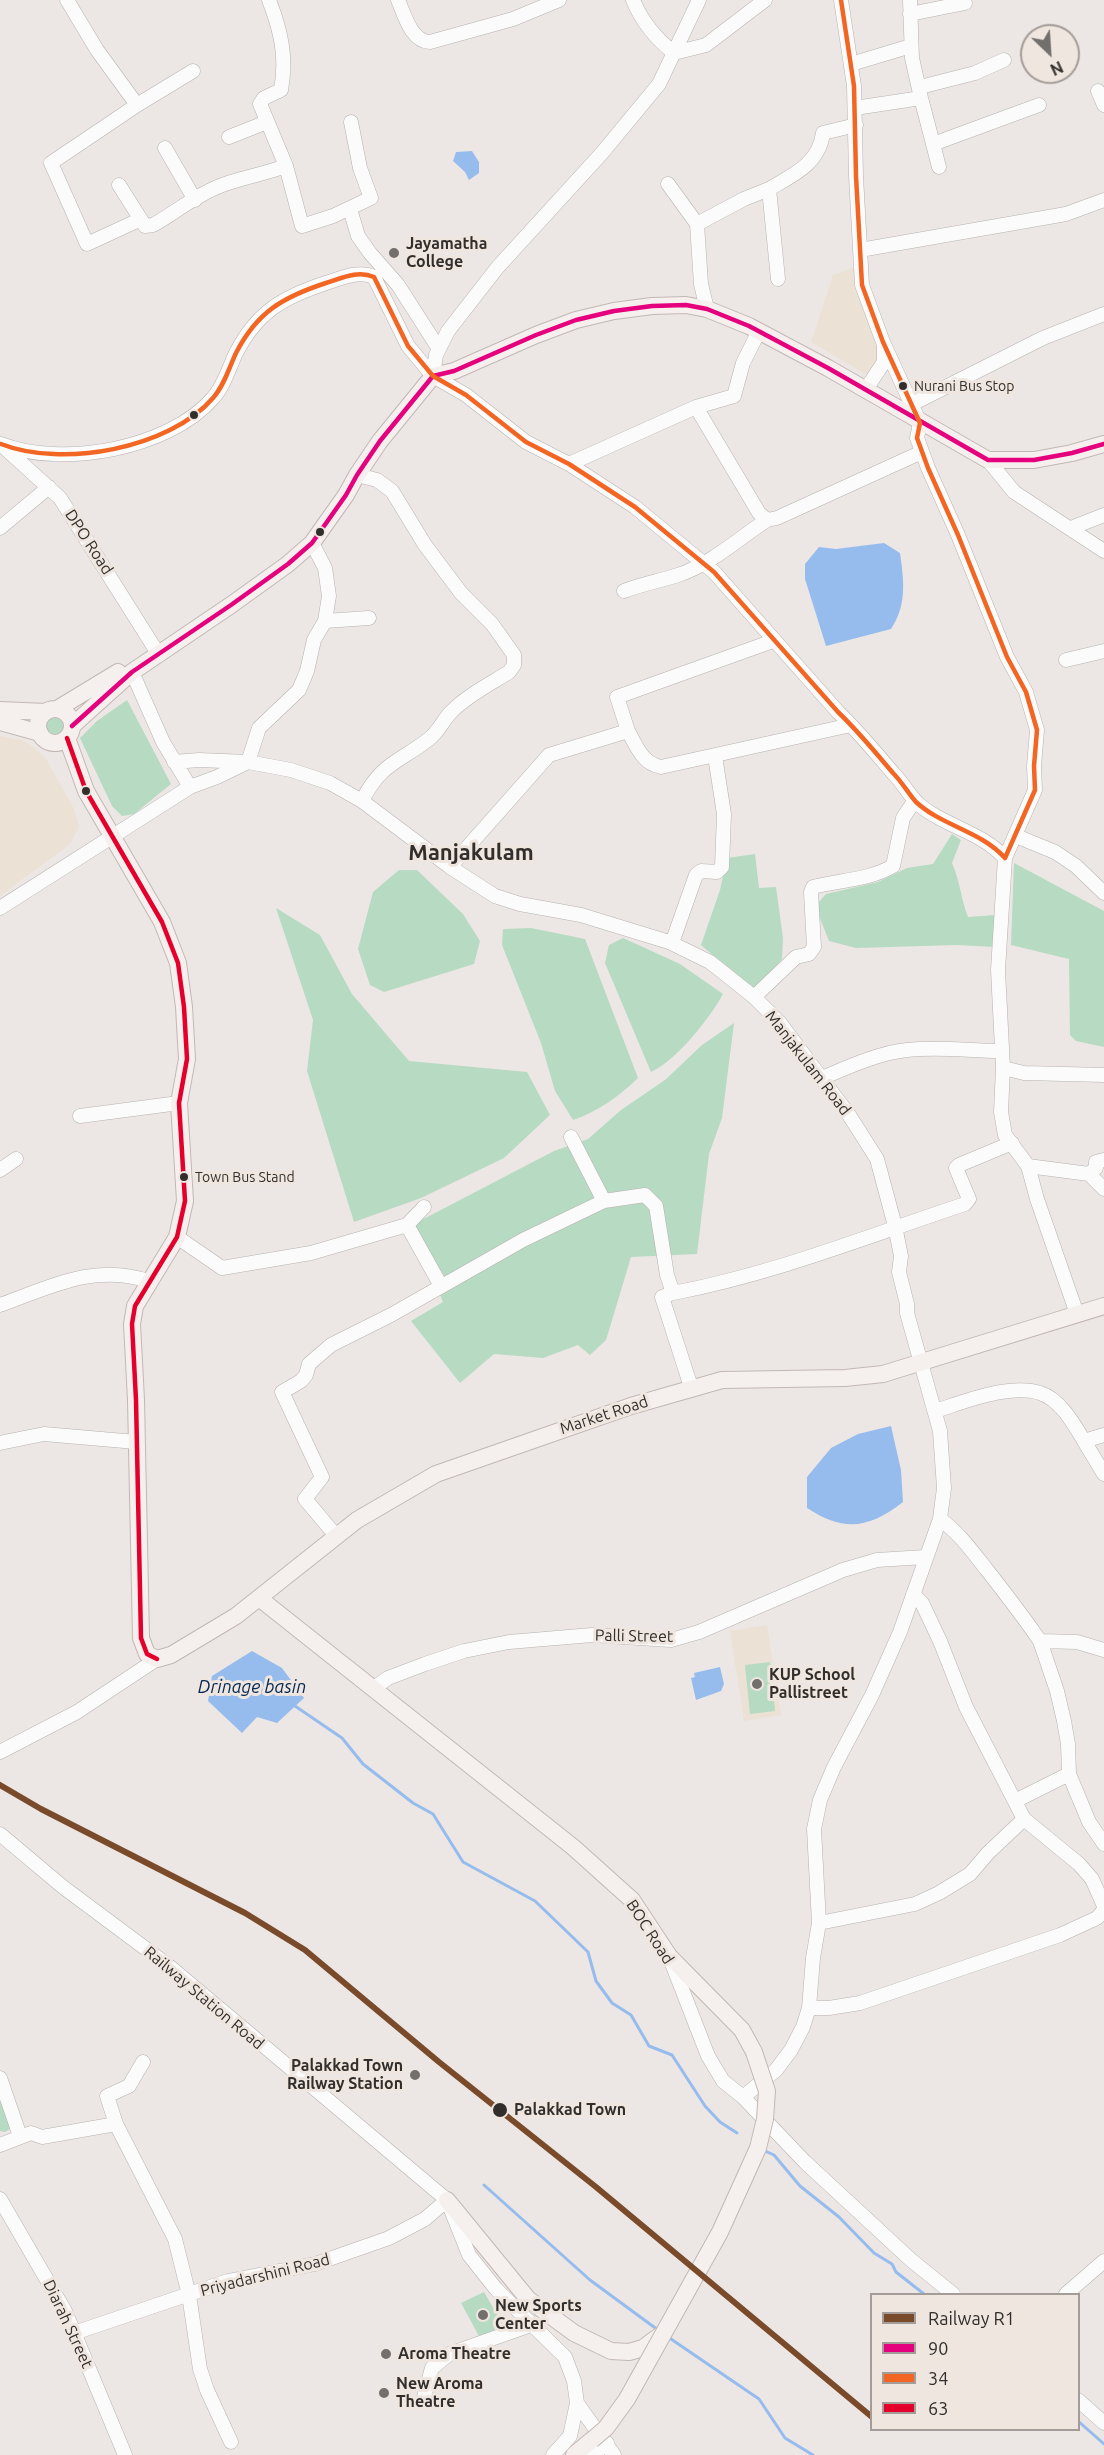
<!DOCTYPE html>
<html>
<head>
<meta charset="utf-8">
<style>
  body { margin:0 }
  #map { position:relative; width:1104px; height:2455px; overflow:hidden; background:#ece7e4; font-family:Ubuntu,sans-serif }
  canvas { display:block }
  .legend { position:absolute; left:870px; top:2293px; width:210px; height:138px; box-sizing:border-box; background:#f0e6e0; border:2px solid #a49c98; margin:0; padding:8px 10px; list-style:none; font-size:18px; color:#312e2b }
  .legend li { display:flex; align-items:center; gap:12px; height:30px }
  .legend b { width:30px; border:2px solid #a49c98 }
  .north { position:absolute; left:1020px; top:24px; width:60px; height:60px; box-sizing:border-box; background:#f0e6e0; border:2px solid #a49c98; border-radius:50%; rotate:155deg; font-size:16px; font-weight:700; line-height:24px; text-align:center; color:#312e2b }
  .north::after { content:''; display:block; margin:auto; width:21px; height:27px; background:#726f6c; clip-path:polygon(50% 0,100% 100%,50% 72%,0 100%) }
</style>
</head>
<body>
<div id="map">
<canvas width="1104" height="2455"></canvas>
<ul class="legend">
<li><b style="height:8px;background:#7a4b2a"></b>Railway R1</li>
<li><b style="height:8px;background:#e5007d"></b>90</li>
<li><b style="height:8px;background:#f26522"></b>34</li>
<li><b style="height:8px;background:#e4002b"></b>63</li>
</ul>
<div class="north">N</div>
</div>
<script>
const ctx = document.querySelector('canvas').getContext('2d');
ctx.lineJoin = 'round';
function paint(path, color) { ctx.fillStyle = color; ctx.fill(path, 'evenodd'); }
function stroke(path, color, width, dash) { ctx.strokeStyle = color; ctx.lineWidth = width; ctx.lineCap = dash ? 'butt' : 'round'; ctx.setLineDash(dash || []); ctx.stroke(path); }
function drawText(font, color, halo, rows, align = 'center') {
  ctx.font = font + ' Ubuntu,sans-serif'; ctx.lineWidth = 6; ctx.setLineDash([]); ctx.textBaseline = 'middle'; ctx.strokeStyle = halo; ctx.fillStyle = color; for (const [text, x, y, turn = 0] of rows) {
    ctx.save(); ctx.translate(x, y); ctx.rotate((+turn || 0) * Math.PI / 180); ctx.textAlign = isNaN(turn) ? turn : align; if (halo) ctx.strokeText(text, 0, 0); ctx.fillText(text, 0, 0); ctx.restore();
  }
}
const education = new Path2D(`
  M856,267L879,350L877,363L869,376L811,342L833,275Z
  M0,736L25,741L45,757L74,809L79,827L70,844L0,896Z
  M767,1625L781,1715L744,1721L730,1631Z`);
const green = new Path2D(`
  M127,700L171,784L134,814L122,816L112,806L80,738L97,721Z
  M45 726a10 10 0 1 1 20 0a10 10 0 1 1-20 0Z
  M952,834L961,840L952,863C960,881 961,899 968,917L996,915L995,947L957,945L856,948L829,941L815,906L826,894L878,882L907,868L933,864Z
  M755,854L759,888L776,887L783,938L782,959L755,991L701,945L720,890L727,858Z
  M1014,863L1104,911V1047L1076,1041L1070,1035L1069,959L1011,945Z
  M399,870H417L463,914L480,941L474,964L384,992L370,985L358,949L373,892Z
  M276,908L320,935L352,994L409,1061L527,1072L550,1115L504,1158L421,1198L354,1222L307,1071L313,1020Z
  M531,928L585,939L638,1078C618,1097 599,1111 573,1120L555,1091L541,1043L502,945L503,929Z
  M623,938L680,964L723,994C710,1018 676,1061 651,1072L605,963L609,945Z
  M734,1023L722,1118L709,1154L697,1254L631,1257L606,1340L590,1355L578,1345L543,1358L494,1354L460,1383L411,1321L443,1302L412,1225L554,1151L588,1139L621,1110L665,1080L702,1045Z
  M770,1662L775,1711L750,1714L745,1665Z
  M0,2094L13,2127L5,2132L0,2131Z
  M484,2292L505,2328L479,2336L461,2303Z`);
const water = new Path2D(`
  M472,151L479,162V173L469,180L465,172L453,161L456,152Z
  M884,543L900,553C904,581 907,605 891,629L826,646L805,579V564L819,547L836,549Z
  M891,1426L901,1470L903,1502C868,1529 844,1532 807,1508V1477L831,1448L858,1434Z
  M252,1651L282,1668L304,1698L277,1723L257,1717L242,1733L208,1701L212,1676Z
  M720,1667L724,1684L721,1691L696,1700L691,1678L695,1677L694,1673Z`);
const stream = new Path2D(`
  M295,1706L342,1738L363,1764L413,1803L433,1814L463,1862L535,1901L588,1952L596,1981L612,2003L631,2015L649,2046L672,2055L705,2106L720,2122L737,2133
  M765,2151L774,2155L800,2186L839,2217L874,2253L892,2264L896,2272L924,2294
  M484,2185L590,2280L658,2330
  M668,2337L759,2399L785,2438L813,2455
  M1078,2421L1104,2444`);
const minor = new Path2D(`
  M67,0L97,50L137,105
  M269,0C281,31 287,57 281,90L264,98L260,104L286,166L302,226L333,216L371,198L360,168L351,122
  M398,0C405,16 411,41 430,42L513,19L559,0
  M633,0C642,22 655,38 674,53L706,45L765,0
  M910,14L965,3
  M851,64L911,46
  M920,87L975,73L1004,60
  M1098,91L1104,105
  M921,98L939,167
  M855,108L921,98L912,58L910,0
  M229,137L267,122
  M933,144L1039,105
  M165,148L195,200
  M668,184L697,224
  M119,185L145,226L153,225C171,215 187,202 205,193C230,179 259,176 286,166
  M769,189C793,175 819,164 823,133L856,125
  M350,209L358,236L370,253L398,285L439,349
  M139,220L87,244L51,163L137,105L193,71
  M860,250L1066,214L1104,200
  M707,309L701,284L697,224L744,199L769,189L778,279
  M433,376L436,355L448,331L497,268L602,153L659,84L699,0
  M866,389L884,362V347
  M912,404L1043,338L1104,314
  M696,407L734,396L743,363L759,331
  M1,444C62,468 169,449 213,398C224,386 229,368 236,353C257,312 283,297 326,283C342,278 358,270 374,277L408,346L433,376L466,395L526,442L569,464L635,507L714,572L838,712C858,731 875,752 893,773C902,782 908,793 916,802C942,826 981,831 1005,858L1035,790L1034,766L1037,730L1026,692L1007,657L958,535L928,468L917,438L920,423L883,342L862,285L856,176L854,86L841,0
  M6,449L60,498L159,655
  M988,460L1014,492L1104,551
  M569,464L696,407L759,513L767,520L777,518L922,452
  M357,475L377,480L392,491L425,545L461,593L492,624L514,655V665L509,672C490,684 468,695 452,711C443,720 439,731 429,739C398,763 381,763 362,801
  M0,528L49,487
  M1071,528L1104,515
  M624,591C642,584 660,581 678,575C710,565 739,538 767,520
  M325,621L369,618
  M1066,660L1104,651
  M132,672L163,742L190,787
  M628,731C637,747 642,763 661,767L851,725
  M174,762L199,760L248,762L291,770L330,783L362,801L450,867L495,896L520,904L581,915L669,942L710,962L754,997L780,1023L849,1115L877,1159L895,1226L901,1256L899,1272L907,1304V1313L940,1431L944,1488L940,1519L900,1632L872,1695L834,1767L820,1800L814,1829L819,1923L813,1958L809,2008L803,2027L791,2050L776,2070L743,2097
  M1016,836L1055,852L1076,866L1104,893
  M1005,858L998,970L1003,1068L1001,1112L1005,1135L1028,1166L1037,1199L1077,1314
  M450,867L549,755L628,731L617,697L773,641
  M0,908L190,787L217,777L248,762L259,728L299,690L307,671L314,640L325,621L329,596L325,568L312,543
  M672,943L696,875L701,871L717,872L722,867L724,814L715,756
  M754,997L796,957L809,954L814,947L811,892L813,887C840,880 869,880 893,866L903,818L915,800
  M1003,1068L1024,1073L1104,1075
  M822,1078C848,1067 878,1053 907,1050C939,1046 969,1051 1001,1051
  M80,1116L179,1103
  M571,1137L604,1201
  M1028,1166L1089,1174L1104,1189
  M0,1170L16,1159
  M1089,1174L1096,1168V1162L1104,1160
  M407,1225L441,1286
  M177,1237L222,1268L311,1253L407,1225L424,1207
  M673,1293C774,1274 868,1236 965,1204L969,1199L956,1168L959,1165L1012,1143
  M0,1305C50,1287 94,1263 148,1281
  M935,1411C964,1402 1010,1383 1040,1393C1060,1399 1074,1424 1084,1441L1104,1435
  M1084,1441L1104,1474
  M0,1443L44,1434L136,1442
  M940,1519C959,1533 972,1551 987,1570C1005,1593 1023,1616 1040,1641L1077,1642L1104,1650
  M337,1537L305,1499L322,1477L282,1392L301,1381L306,1375L309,1364L331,1345L391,1315L523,1240L604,1201L645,1195L656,1206L667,1275L673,1293L662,1297L691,1387
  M913,1594L922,1603L940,1641L966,1707L1024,1819L1079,1864L1092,1879L1104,1906
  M1040,1641L1057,1691L1064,1721L1068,1744L1069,1774L1089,1822L1104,1844
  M374,1688L388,1678L425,1664L464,1651L509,1642L592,1635L671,1640L699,1632L843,1570L877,1560L925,1557
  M0,1752L77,1712L157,1659
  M1015,1801L1069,1774
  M0,1834L63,1887L169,1966L447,2200L469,2255L496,2289L565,2357L574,2381L577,2403L570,2436L553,2455
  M819,1923L915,1904L939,1893L970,1874L988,1853L1024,1819
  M671,1961L708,2056L723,2081L743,2097L805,2162L911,2260L953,2294
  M809,2008H829L860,2003L1060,1935L1097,1918L1104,1910
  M0,2078L20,2136
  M116,2124L107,2096L129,2086L143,2062
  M0,2145L31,2133L42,2137L116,2124L175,2239L189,2295L200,2369L207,2390L231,2442
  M0,2199L65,2311L125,2455
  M1066,2294L1104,2261
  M74,2333L228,2281L315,2264L389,2238L425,2219L447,2200
  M424,2397L432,2368L449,2354L531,2325
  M1078,2400L1104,2423
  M577,2403L614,2455
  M593,2455L607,2443`);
const major = new Path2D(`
  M57,709L118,672
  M38 726a17 17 0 1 1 34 0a17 17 0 1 1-34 0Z
  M0,710L46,712
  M0,722L40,733
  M72,726L132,672L231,605L288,564L312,543L346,495L357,475L380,441L433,376L454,371L536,335L576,320L614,311L652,306L686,305L707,309L749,326L828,368L988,460H1034L1072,453L1104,444
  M67,738L86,791L162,922L178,963L184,1007L187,1059L179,1103L185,1201L177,1237L135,1306L132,1324L136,1400L141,1638L147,1654L157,1659L171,1655L236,1616L357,1520L436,1474L631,1406L722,1380L845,1378L883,1374L1104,1306
  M259,1598L573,1847L632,1900L669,1956L742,2030L754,2052
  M447,2200L528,2299L574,2333L611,2351L629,2352L643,2348L662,2334
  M574,2455L592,2440`);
const majorBridge = new Path2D(`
  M592,2440L606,2428L627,2399L720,2232L758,2148L765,2119L767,2091L754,2052`);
const bus1 = new Path2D(`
  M72,726L132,672L231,605L288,564L312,543L346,495L357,475L380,441L433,376L454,371L536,335L576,320L614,311L652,306L686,305L707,309L749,326L828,368L988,460H1034L1072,453L1104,444`);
const bus2 = new Path2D(`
  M1,444C62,468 169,449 213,398C224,386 229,368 236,353C257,312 283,297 326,283C342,278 358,270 374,277L408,346L433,376L466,395L526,442L569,464L635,507L714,572L838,712C858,731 875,752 893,773C902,782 908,793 916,802C942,826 981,831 1005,858L1035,790L1034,766L1037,730L1026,692L1007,657L958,535L928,468L917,438L920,423L883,342L862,285L856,176L854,86L841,0`);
const bus3 = new Path2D(`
  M67,738L86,791L162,922L178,963L184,1007L187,1059L179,1103L185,1201L177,1237L135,1306L132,1324L136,1400L141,1638L147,1654L157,1659`);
const rail1 = new Path2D(`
  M0,1785L41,1809L245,1913L305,1950L439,2062L596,2187L872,2417`);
const markers = [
  [394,253,6,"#726f6c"],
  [903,386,5,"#312e2b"],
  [194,415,5,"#312e2b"],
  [320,532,5,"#312e2b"],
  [86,791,5,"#312e2b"],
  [184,1177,5,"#312e2b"],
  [757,1684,6,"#726f6c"],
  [415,2075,6,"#726f6c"],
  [500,2110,8,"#312e2b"],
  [483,2315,6,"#726f6c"],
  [386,2354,6,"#726f6c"],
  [384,2393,6,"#726f6c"]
];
const busNames = [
  ["Nurani Bus Stop",914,386],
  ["Town Bus Stand",195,1177]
];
const poiNames = [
  ["Jayamatha",406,244],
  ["College",406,262],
  ["KUP School",769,1675],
  ["Pallistreet",769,1693],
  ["Palakkad Town",403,2066,"right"],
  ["Railway Station",403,2084,"right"],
  ["New Sports",495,2306],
  ["Center",495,2324],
  ["Aroma Theatre",398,2354],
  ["New Aroma",396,2384],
  ["Theatre",396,2402]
];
const streetNames = [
  ["DPO Road",89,542,57],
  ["Manjakulam Road",808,1063,52],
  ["Market Road",604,1415,-18],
  ["Palli Street",634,1636,1],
  ["BOC Road",650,1932,57],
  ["Railway Station Road",204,1998,40],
  ["Priyadarshini Road",265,2275,-14],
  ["Diarah Street",68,2324,65]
];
const stopNames = [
  ["Palakkad Town",514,2110]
];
const waterNames = [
  ["Drinage basin",252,1687]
];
const districtNames = [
  ["Manjakulam",471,853]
];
paint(education, '#ebe1d5');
paint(green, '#b6dac2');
paint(water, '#96bcee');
stroke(stream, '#96bcee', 3);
stroke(minor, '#b6b2b0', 15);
stroke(major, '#c3b7b4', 18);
stroke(minor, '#fcfbfb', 14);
stroke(major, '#f5f0ee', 16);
stroke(majorBridge, '#c3b7b4', 18, []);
stroke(majorBridge, '#f5f0ee', 16);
stroke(bus1, '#e5007d', 4.5);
stroke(bus2, '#f26522', 4.5);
stroke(bus3, '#e4002b', 4.5);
stroke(rail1, '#7a4b2a', 6);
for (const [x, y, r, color] of markers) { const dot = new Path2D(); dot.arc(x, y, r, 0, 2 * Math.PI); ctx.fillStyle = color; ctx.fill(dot); stroke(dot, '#f0e6e0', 2); }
drawText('14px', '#312e2b', '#f0e6e0', busNames, 'left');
drawText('bold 16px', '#312e2b', '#f0e6e0', poiNames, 'left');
drawText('16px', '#312e2b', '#f0e6e0', streetNames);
drawText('bold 16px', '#312e2b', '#f0e6e0', stopNames, 'left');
drawText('italic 18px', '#022855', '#f0e6e0', waterNames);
drawText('bold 22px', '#312e2b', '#f0e6e0', districtNames);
</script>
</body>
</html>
